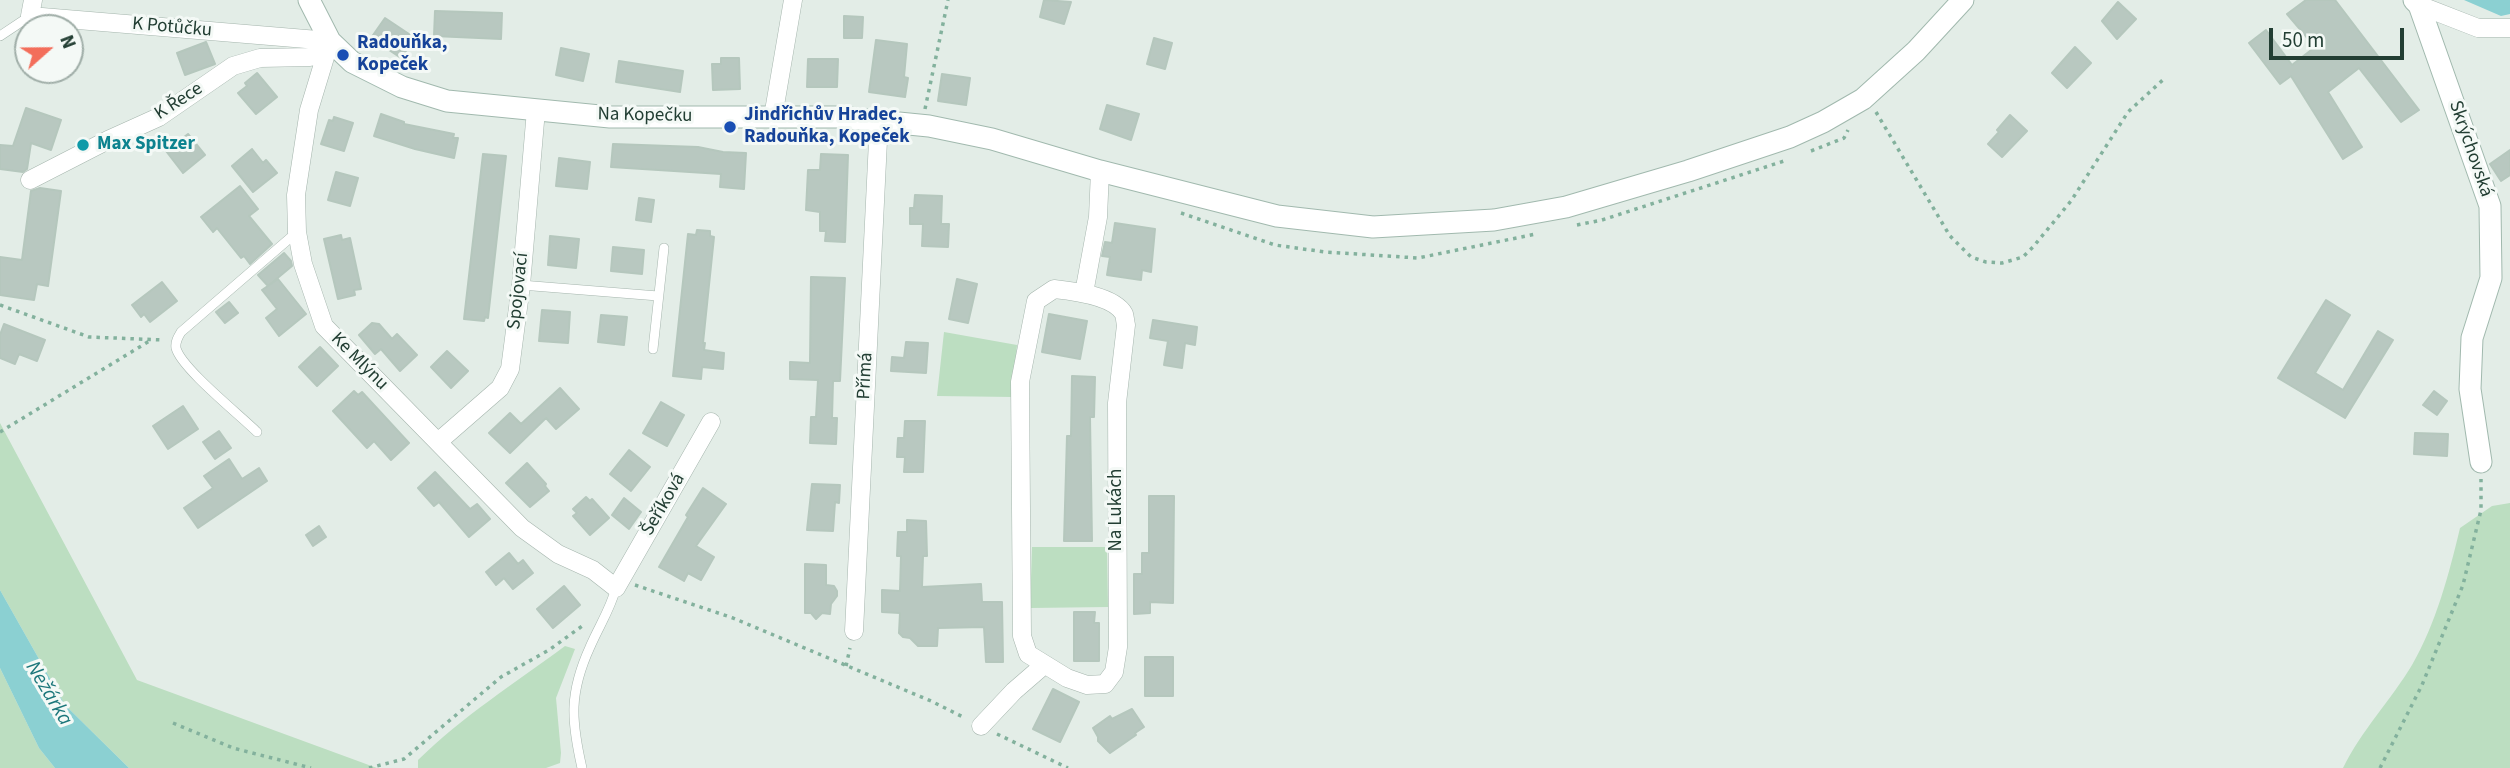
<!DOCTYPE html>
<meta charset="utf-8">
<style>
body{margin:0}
#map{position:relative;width:2510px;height:768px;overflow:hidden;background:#e3ede7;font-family:"Source Sans 3",sans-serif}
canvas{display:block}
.north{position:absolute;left:14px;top:14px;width:70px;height:70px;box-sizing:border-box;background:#f4f9f6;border:2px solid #a0aea8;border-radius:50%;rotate:69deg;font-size:19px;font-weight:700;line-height:28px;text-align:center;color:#223e33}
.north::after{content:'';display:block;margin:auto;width:24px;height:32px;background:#f36e5b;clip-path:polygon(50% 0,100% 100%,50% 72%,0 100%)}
.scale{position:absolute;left:2269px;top:28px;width:135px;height:32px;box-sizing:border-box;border:4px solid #223e33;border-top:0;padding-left:9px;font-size:21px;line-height:24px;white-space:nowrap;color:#223e33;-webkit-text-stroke:5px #f4f9f6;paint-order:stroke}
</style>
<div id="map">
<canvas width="2510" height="768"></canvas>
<div class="north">N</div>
<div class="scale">50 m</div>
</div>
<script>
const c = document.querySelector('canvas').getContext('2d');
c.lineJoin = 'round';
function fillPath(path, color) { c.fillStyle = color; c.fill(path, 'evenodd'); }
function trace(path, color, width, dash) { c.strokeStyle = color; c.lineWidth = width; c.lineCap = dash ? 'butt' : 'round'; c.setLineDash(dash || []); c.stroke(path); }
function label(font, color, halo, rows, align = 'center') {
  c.font = font + ' "Source Sans 3",sans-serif'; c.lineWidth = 6; c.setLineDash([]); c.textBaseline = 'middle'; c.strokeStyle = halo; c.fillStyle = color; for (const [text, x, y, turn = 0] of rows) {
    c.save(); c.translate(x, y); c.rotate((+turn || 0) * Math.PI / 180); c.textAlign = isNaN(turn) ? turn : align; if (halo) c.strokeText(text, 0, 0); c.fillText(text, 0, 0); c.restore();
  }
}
const green = new Path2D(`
 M944,332L1017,345L1013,397L937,396Z
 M0,423L137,680L377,768H129L65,705L0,590Z
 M2510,503V768H2343C2361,731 2391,700 2412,665C2436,624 2449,574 2460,528L2492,506Z
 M1032,547H1107L1108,607L1030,608Z
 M565,646L575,649L556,698L561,753L560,763L546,768H418V760C463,716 515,683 565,646Z
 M0,668L39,748L55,768H0Z`);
const water = new Path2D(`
 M2464,0H2510V14L2501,16Z
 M0,590L65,705L129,768H55L39,748L0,668Z`);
const building = new Path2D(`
 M1044,0L1071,2L1064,24L1040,17Z
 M2306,0H2335L2419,110L2401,122L2359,68L2328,92L2362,147L2343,159L2291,76L2280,84L2249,43L2266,30L2292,65L2315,47L2287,14Z
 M2118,2L2136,19L2117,39L2102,21Z
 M435,11L502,13L501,39L434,36Z
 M844,16L863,17L862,38H844Z
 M385,18L415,38L401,58L371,38Z
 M1154,38L1172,43L1165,69L1147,64Z
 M876,40L907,44L904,77L908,78L905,97L869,92Z
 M206,42L215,64L185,75L177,53Z
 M2075,47L2091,63L2067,88L2052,73Z
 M561,48L589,54L583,81L556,75Z
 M721,58H739L740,89L713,90L712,64H721Z
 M808,59H838L837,87H807Z
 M619,61L683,71L680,92L616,82Z
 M257,73L277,97L256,114L238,93L247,86L245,83Z
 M942,74L970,78L966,105L938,101Z
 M1107,105L1139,114L1131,140L1100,129Z
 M26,108L61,120L51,150L31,143L27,169L23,172L0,169V145L13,146Z
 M381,114L404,122V124L454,134L453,138H458L454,158L415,149L374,136Z
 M2010,115L2027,131L2002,157L1988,144L1999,132L1997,130Z
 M334,117L353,123L344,151L321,144L329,120L333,121Z
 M188,134L205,155L183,173L166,151Z
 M613,144L698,147L723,152L746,153L744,189L720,187L721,174L611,167Z
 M252,149L263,163L266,160L277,173L253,192L232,166Z
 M2510,150V175L2501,181L2490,164Z
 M483,154L506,156L488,318L485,317L484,321L464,319Z
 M821,154L848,155L845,242L825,241L826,231H820V212L806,210L808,170H820Z
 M559,158L590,162L587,189L556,186Z
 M336,172L358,178L350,206L328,200Z
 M240,186L258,209L249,216L272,244L250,264L244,256L241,258L217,228L213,232L201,217Z
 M40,188L61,191L48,286L37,284L34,300L0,295V257L22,260L31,191Z
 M915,195L942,196L941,224H949L948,247L922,246L923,224H910V208H914Z
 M639,198L654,200L651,222L636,220Z
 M1115,223L1155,229L1151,272L1142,270L1141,280L1107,275L1110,257L1102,256L1105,242L1112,243Z
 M697,230L710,231V236L714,237L703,343H705L704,350L724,353L723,369L702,367L701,379L673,376L688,234L696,235Z
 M341,235L342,240L350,238L361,289L354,290L355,295L338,299L324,239Z
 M550,236L579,239L576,268L548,265Z
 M613,247L644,250L642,274L611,271Z
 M284,253L291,261L292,266L268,286L258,275Z
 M811,277L845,278L840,381H833L832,418H837L836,444L810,443L811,417H816L818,380L790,379V362L810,363Z
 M278,279L306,314L279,336L266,318L277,309L262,290Z
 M957,279L977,284L968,323L949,319Z
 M162,282L177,301L150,322L144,314L141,317L132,305Z
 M2326,300L2350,315L2315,373L2343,390L2378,331L2393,340L2345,418L2278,378Z
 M229,302L238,313L225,323L216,312Z
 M542,310L570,312L568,343L539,341Z
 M1049,314L1087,321L1080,359L1042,352Z
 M601,315L627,317L624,345L598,342Z
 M1153,320L1197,327L1195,345L1185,343L1182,368L1164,365L1168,341L1150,338Z
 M372,323L379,324L392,339L397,334L417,355L400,371L381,349L375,354L359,335Z
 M4,324L45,340L37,361L19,354L15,364L0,358V335Z
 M906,342L928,343L926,373L891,371L892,357L904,358Z
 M320,347L338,366L317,386L299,367Z
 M447,351L468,371L451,388L431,367Z
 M1072,376L1095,377L1094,417H1090L1092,541H1064L1067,436H1071Z
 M560,388L579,409L556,429L546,418L510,453L489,433L510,413L521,424Z
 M354,391L358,395L362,392L409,443L391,460L374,441L367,448L333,411Z
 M2434,391L2447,401L2437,415L2423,405Z
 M661,402L684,415L667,446L643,433Z
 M183,406L198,429L168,449L153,426Z
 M905,421H925L923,472H904L905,457H897L898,438H904Z
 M219,431L231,448L215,459L203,442Z
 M2415,433L2448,434L2447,456L2414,454Z
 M629,450L650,467L631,491L610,474Z
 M229,459L242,479L259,468L267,481L198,528L184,508L213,488L204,476Z
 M527,463L546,484L545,486L549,491L530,507L506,483Z
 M435,472L470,509L477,504L490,519L469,537L439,502L434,506L418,488Z
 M812,484L840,485L839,503L835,502L833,531L807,530Z
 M703,488L726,504L696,546L714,557L701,580L688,573L684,581L659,567L688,517L686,515Z
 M1149,496H1174L1173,603L1150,602V613L1134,614V574H1142V553H1149Z
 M586,497L590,501L592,499L609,518L590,535L573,516L577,513L573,509Z
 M624,498L641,512L629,529L612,515Z
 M907,520L926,521L927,556H923L922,587L981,584L982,602H1002L1003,662H986L984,627L938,628L937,646H918L910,638L903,637L899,633L900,613L882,612V590L900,591L901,556H897L898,532H907Z
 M319,526L326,537L313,546L306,535Z
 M509,553L518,564L523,560L533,573L513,589L504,578L496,585L486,572Z
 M805,564L826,565V585L834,586L837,591V596L831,604L830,614L822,613L816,619L811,613H805Z
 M564,586L580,605L553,628L537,609Z
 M1074,612H1095L1094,623H1099V661H1074Z
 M1145,657H1173V696H1145Z
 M1053,689L1079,702L1060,742L1033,729Z
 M1132,709L1144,727L1135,733L1136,735L1110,753L1098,741V737L1093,728L1110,716L1112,719Z`);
const path = new Path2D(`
 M925,109L948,0
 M1876,112L1950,236L1971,257L1986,262L2002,263L2023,257L2033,247L2071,201L2128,112L2166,77
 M1811,151L1844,138L1848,130
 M1181,213L1275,245L1325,252L1418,258L1536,234
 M1577,225L1602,220L1784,161
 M0,305L89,337L164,340
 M0,432L151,340
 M635,585L733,618L931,701L965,718
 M846,666L850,648
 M173,723L233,748L311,768
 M997,734L1068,768
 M369,768L404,759L501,677L549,650L585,624
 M2380,768L2422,685L2463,585L2481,510V479`);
const lane = new Path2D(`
 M0,36L30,16
 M521,285L658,296
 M653,349L664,248
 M257,432C240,415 181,368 176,348C175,342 178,337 181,332L297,232
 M582,768C571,720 569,693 590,647C599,626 610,610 616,588`);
const street = new Path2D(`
 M33,0L30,16L330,41
 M2419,5L2478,28H2510
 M330,41L309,110L296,195L297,232L303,264L324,326L522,528L558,554L593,570L616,588L711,422
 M773,117L793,0
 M30,180L108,140L159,117L233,66L260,58L310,57L330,41
 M1054,289C1073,291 1114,296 1124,314C1125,317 1125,321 1126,325L1117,403L1118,647L1114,672L1105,684L1087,685L1067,678L1028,654L1022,636L1020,382L1036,301Z
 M1084,293L1098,217L1100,171
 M438,442L500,388L510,369L521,285L536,110
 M854,631L879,120
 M981,726L1014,691L1044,665`);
const secondary = new Path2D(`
 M309,0L330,41L352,62L402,87L447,101L610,117H838L929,126L992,139L1100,171L1277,216L1373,227L1494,220L1566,207L1688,171L1790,137L1823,122L1863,99L1916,51L1963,0
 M2414,0L2419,5L2490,206L2491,278L2472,338L2470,389L2481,462`);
const markers = [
 [343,55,7,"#1a4fb4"],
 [730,127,7,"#1a4fb4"],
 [83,145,7,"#0f9aa8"]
];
const streetNames = [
 ["K Potůčku",172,28,5],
 ["K Řece",179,102,-33],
 ["Na Kopečku",645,116,1],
 ["Skrýchovská",2470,149,71],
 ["Spojovací",519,291,-84],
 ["Ke Mlýnu",359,362,45],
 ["Přímá",866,376,-87],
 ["Šeříková",664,505,-60],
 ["Na Lukách",1117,510,-90]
];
const transitNames = [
 ["Radouňka,",357,44],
 ["Kopeček",357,66],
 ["Jindřichův Hradec,",744,116],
 ["Radouňka, Kopeček",744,138]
];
const cultureNames = [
 ["Max Spitzer",97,145]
];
const waterNames = [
 ["Nežárka",48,694,59]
];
fillPath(green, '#bcdec1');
fillPath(water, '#8bd0d2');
fillPath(building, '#b8c8c0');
trace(building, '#b5c7bd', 2);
trace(lane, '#a5b5ad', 10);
trace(street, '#a5b5ad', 19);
trace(secondary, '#a1b9ae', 23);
trace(path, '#83b19d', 3.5, [3.5, 5]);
trace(lane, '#fff', 9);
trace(street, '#fff', 18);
trace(secondary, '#fff', 21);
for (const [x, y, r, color] of markers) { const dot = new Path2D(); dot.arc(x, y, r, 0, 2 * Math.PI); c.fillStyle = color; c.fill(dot); trace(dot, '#f4f9f6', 2.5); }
label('19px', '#223e33', '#f4f9f6', streetNames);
label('bold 19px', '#164399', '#f4f9f6', transitNames, 'left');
label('bold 19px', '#0d838f', '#f4f9f6', cultureNames, 'left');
label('italic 21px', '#1c777b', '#f4f9f6', waterNames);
</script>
